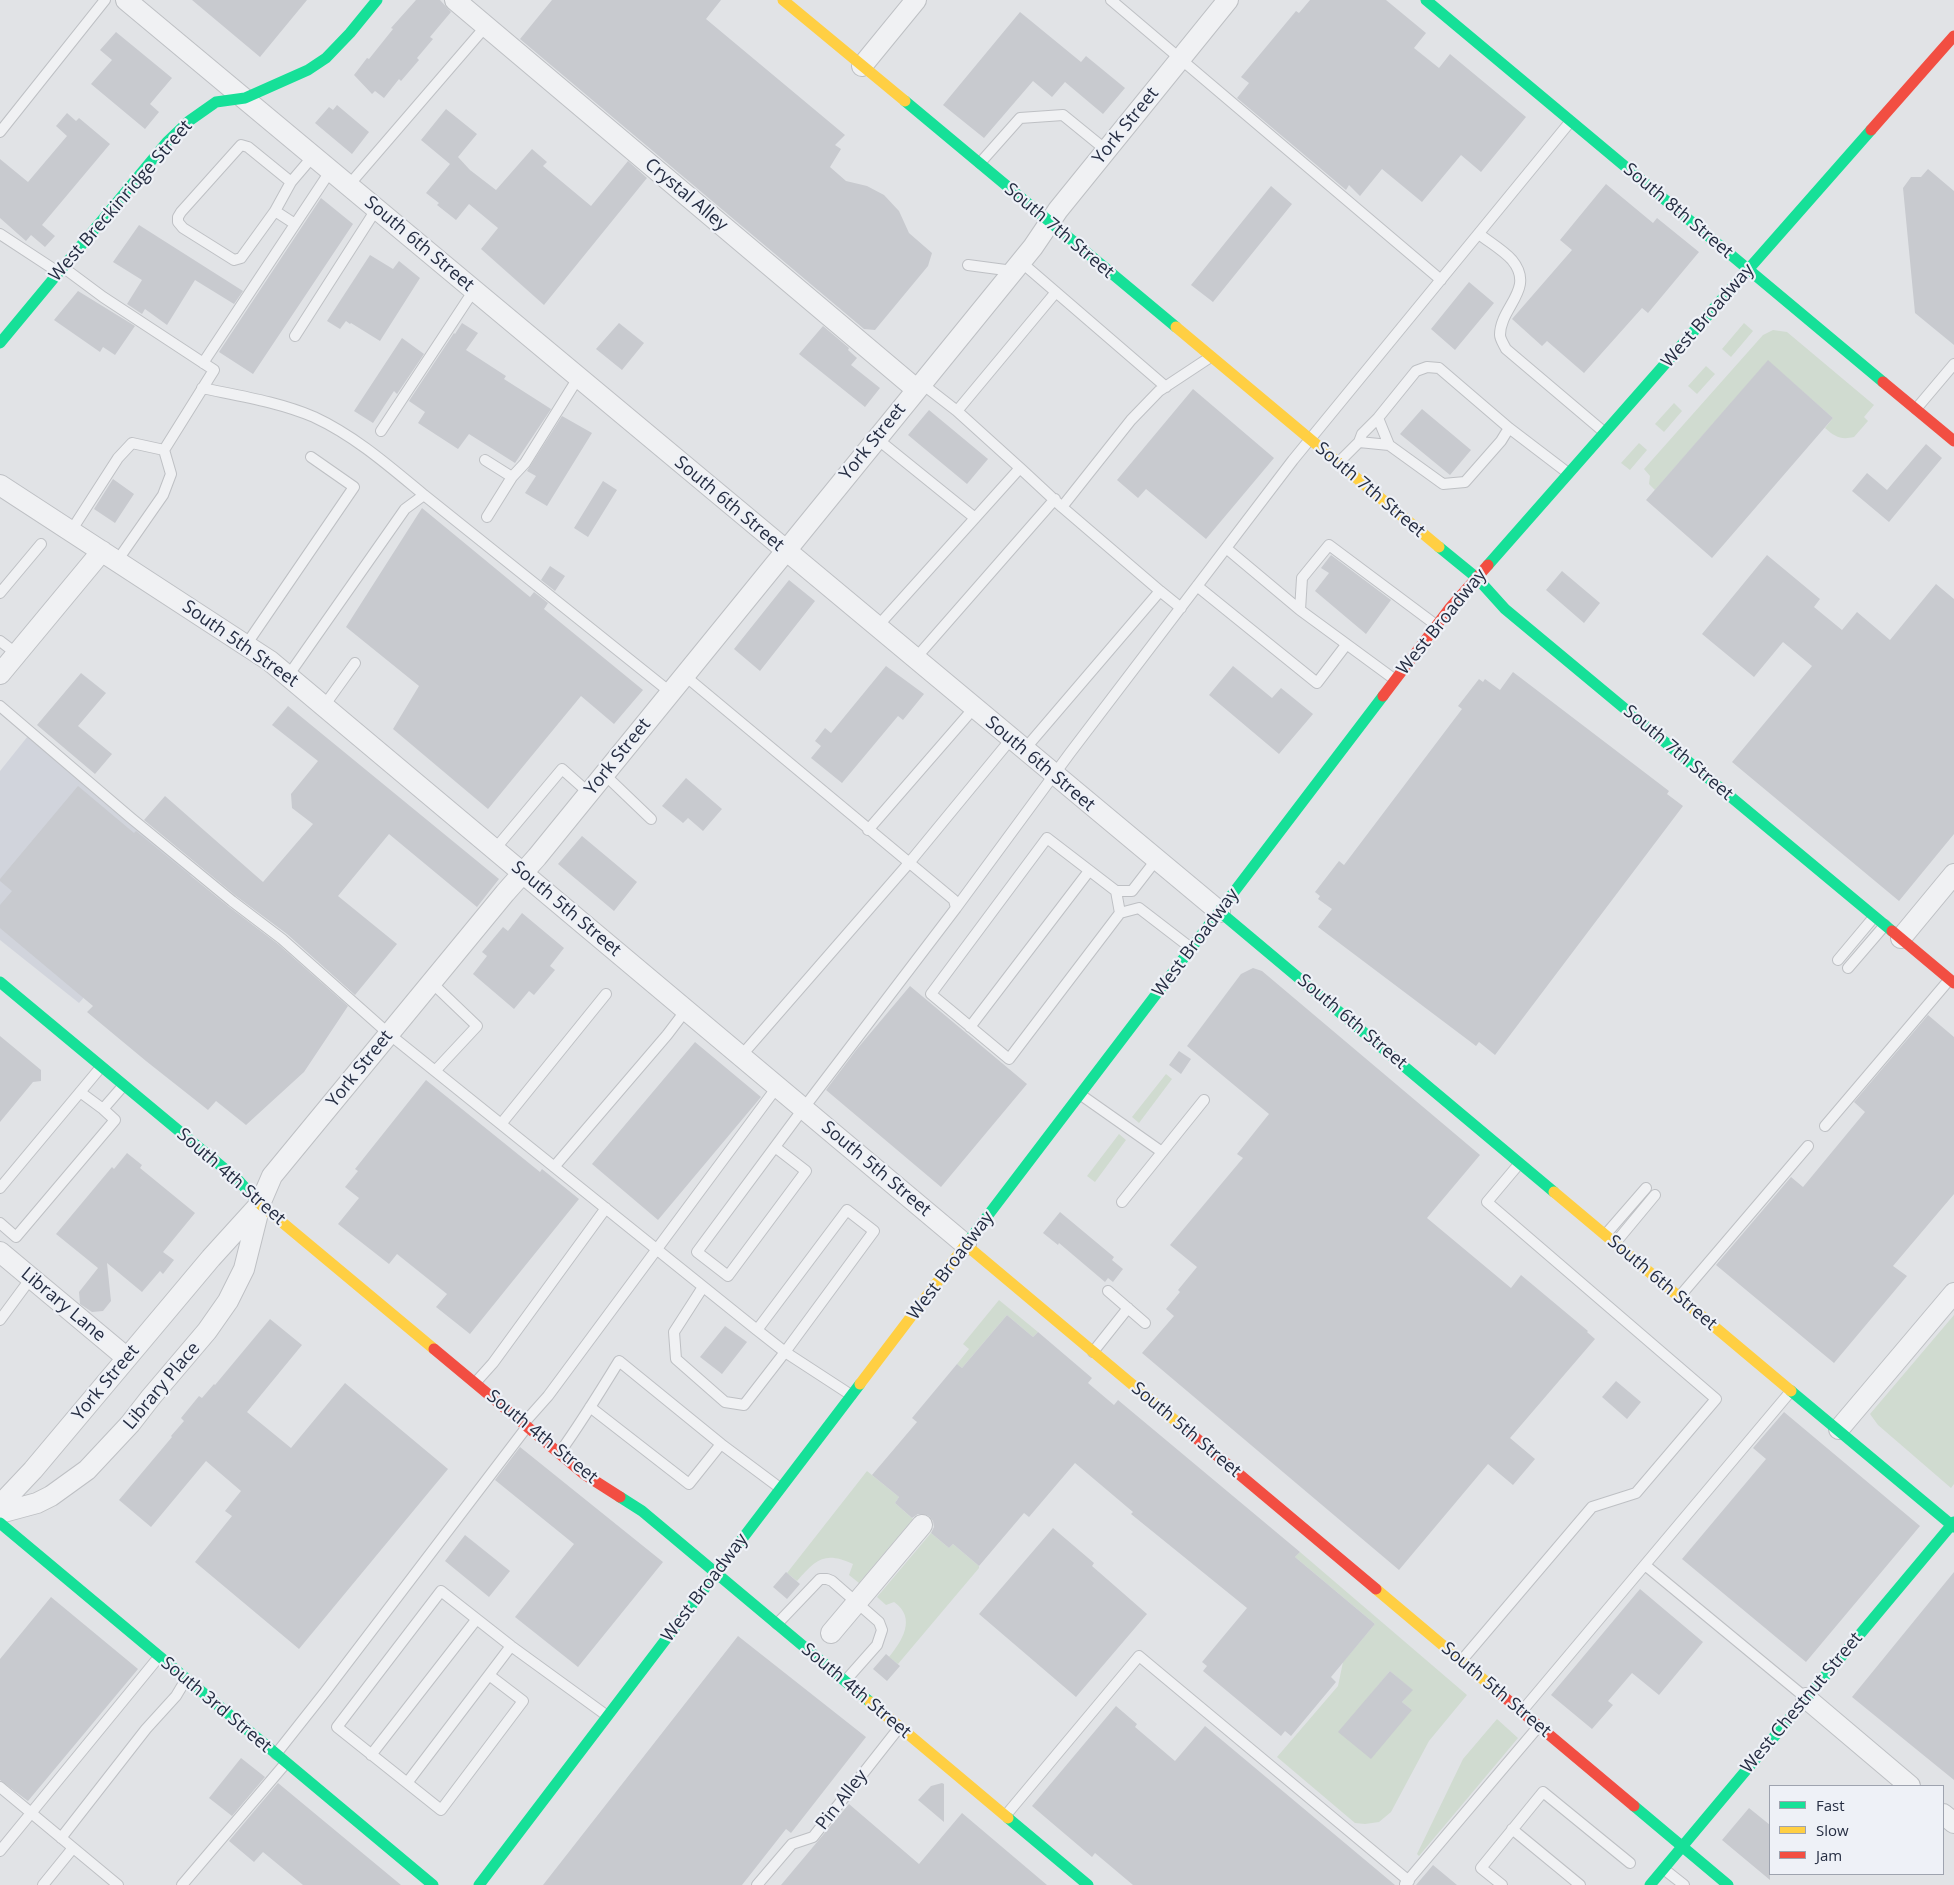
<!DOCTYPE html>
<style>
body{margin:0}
#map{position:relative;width:1954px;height:1885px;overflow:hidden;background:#e1e3e6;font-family:"Open Sans",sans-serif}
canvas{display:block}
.legend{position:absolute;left:1769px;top:1785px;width:175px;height:90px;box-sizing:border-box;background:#eef1f7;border:1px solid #9ea3af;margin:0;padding:6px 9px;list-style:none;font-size:15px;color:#252d42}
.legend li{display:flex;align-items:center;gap:10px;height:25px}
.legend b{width:25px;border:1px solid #9ea3af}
</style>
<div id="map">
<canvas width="1954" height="1885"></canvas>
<ul class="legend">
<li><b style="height:6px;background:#16e098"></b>Fast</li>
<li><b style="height:6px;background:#ffcf43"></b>Slow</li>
<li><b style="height:6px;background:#f24e42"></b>Jam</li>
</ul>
</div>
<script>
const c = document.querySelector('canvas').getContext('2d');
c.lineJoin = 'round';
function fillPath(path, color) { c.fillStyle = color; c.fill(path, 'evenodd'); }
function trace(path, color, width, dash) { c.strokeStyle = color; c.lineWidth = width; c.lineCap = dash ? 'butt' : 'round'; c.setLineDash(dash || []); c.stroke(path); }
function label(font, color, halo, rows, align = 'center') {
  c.font = font + ' "Open Sans",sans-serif'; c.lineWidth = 4.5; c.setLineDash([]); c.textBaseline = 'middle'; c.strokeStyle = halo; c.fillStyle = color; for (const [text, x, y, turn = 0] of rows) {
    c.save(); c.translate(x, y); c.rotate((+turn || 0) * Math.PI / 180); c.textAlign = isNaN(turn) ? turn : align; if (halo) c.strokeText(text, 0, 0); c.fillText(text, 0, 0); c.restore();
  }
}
const built = new Path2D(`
 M28,736L191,875L79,1003L0,940V771Z`);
const green = new Path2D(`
 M1744,323L1753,331L1731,357L1722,349Z
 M1773,330L1787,332L1874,405L1864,417L1868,421L1854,437C1841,440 1835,437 1825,428L1833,418L1768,361L1655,490L1649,484L1650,476L1644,469L1763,335Z
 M1706,366L1715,374L1697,394L1688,386Z
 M1674,403L1682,411L1664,432L1655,424Z
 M1639,443L1647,450L1630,470L1621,463Z
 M1166,1074L1172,1079L1139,1123L1132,1117Z
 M1119,1134L1126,1140L1095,1182L1087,1176Z
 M999,1300L1038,1332L1033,1337L1007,1315L962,1368L957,1364L969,1349L963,1344Z
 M1954,1315V1484L1951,1488L1878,1425L1870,1414Z
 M867,1471L899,1497L895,1503L913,1519L859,1583L849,1575L853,1564C825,1551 816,1559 797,1581L787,1573Z
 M931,1533L949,1548L953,1544L979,1566V1568L898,1664L889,1657C902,1641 917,1618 894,1602L886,1605L877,1597Z
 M1300,1552L1467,1695L1429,1741L1391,1812L1379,1822L1365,1824L1355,1823L1277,1757L1338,1686L1343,1662L1375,1624L1295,1557ZM1390,1671L1412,1690L1402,1702L1412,1710L1366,1700Z
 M1497,1719L1518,1738L1419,1856L1417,1854L1463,1759Z`);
const building = new Path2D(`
 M192,0H307L260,57Z
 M416,0H440L451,12L430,37L433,39L417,58L419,60L401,81L399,79L384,98L375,91L372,94L354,75L367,58L369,59L393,29L391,28Z
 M552,0H721L706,19L845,135L835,145L841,149L830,167L846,181L867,186L884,195L899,211L909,233L932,253L928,266L875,330L864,329L520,39Z
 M1310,0H1386L1426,33L1414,48L1439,68L1450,54L1526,117L1481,172L1461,155L1422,202L1382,169L1360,196L1349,185L1346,190L1237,98L1249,83L1241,77L1296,11L1299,13Z
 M1020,12L1081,62L1086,56L1125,88L1103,114L1065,82L1052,97L1033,81L984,138L943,105Z
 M116,32L172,78L150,104L159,112L145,129L91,84L112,60L100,50Z
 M337,105L369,132L352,154L315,123L329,107L333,110Z
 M446,109L477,134L458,157L470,170L496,190L532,149L547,162L543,166L591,206L628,161L647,178L544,305L481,249L498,228L469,204L456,220L437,205L439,203L426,193L450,164L421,140Z
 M67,113L76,121L79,118L110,144L42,225L55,236L45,247L31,235L26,241L0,218V159L28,182L67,136L56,126Z
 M1928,169L1954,191V345L1915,313L1903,188L1911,177H1921Z
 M1606,184L1653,223L1657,218L1699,252L1648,313L1642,308L1584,373L1547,341L1542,346L1512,319L1572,250L1560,240Z
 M1271,186L1292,204L1213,302L1191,285Z
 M321,198L353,224L253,374L219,352Z
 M139,225L243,291L234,304L195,280L167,325L145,309L142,314L127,304L142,280L113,262Z
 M370,255L393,269L399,261L420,278L380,341L351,323L350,324L346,321L340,329L327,321Z
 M1469,282L1494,303L1455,350L1431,329Z
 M78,291L135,326L115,355L103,347L100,352L54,320Z
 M462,323L478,333L466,350L506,376L504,379L551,409L515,463L469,434L458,449L418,423L425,412L409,401L454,333L455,334Z
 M619,323L644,343L622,370L596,349Z
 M823,326L849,348L848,350L857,358L851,365L880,388L865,407L799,354Z
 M402,338L424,354L397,394L394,391L373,423L354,411Z
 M1768,360L1833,418L1712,558L1646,500Z
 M1193,389L1274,458L1206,539L1146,489L1138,498L1117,480Z
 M1422,409L1471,450L1450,475L1400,434Z
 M929,410L988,459L967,484L908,435Z
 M562,416L592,433L547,506L525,493L536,476L527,471Z
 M1926,444L1942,458L1889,522L1852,491L1867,473L1887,490Z
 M113,479L134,494L115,523L94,509Z
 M603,481L617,490L588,537L574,528Z
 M422,508L530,597L534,592L548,603L544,609L643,690L614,724L581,696L488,809L393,729L419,686L346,627Z
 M1331,555L1391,600L1366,634L1315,591L1329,573L1321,568Z
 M1767,555L1820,599L1814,607L1842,630L1857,612L1890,640L1936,584L1954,599V834L1899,901L1732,762L1812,666L1783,642L1754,677L1702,634Z
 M550,566L565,576L555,591L541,580Z
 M1562,571L1600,603L1584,623L1546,590Z
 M789,580L815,601L760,671L734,649Z
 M886,666L924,694L903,720L898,716L842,783L811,758L821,746L815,741L825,728L831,733Z
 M1233,666L1272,698L1281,688L1313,714L1279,754L1209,695Z
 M1513,672L1669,791L1667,794L1683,806L1495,1055L1479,1042L1476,1046L1318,927L1332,909L1318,899L1320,896L1315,892L1339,861L1344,865L1462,709L1458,706L1479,679L1483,682L1485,679L1500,690Z
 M81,673L106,693L78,726L112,754L95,774L37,725Z
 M288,706L499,879L477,907L389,834L338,896L397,944L355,995L287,934L236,896L144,820L165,796L263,882L313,824L292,808L291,794L318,761L272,725Z
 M686,778L722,809L703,831L688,818L683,823L662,806Z
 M78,786L134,833L136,831L228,906L278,944L348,1006L304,1072L246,1125L216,1101L208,1110L146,1061L87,1012L93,1006L0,928V905L12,891L0,881V879Z
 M582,836L637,882L614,911L558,864Z
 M522,913L564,948L550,966L555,970L534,995L529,991L514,1009L473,974L487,956L482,952L503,927L508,931Z
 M1253,968L1262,971L1480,1155L1427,1218L1511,1288L1521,1275L1588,1331L1587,1332L1595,1339L1510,1438L1535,1459L1513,1485L1488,1464L1399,1570L1142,1353L1174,1316L1166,1309L1180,1292L1178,1290L1197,1267L1170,1245L1243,1158L1237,1154L1269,1114L1187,1046L1241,974Z
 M910,986L1027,1084L941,1187L826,1090L857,1049Z
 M1928,1015L1954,1037V1194L1893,1266L1907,1276L1834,1363L1716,1265L1791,1177L1803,1187L1865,1112L1854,1102Z
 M0,1036L41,1070V1081L33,1082L0,1122Z
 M695,1042L761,1097L658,1220L592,1164Z
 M1179,1051L1191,1059L1181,1074L1169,1065Z
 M426,1080L540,1172L542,1169L579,1199L470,1334L436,1307L447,1294L397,1254L389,1264L338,1224L359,1198L345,1187L358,1171L355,1169Z
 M127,1153L142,1165L140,1168L195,1213L163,1252L174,1260L163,1274L160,1271L142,1292L107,1263L111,1301L103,1311L92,1312L80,1304L79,1292L98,1268L56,1234L112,1167L114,1169Z
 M1060,1212L1114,1257L1112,1260L1123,1269L1113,1282L1108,1278L1105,1282L1059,1243L1058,1245L1043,1233Z
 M1007,1315L1033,1337L1038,1332L1092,1378L1088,1383L1114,1405L1118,1400L1300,1552L1295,1557L1375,1624L1331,1677L1336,1682L1291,1736L1285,1731L1281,1736L1203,1671L1207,1666L1202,1662L1247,1608L1131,1514L1133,1512L1075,1463L1029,1517L1024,1513L979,1566L953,1544L949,1548L931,1533L934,1527L933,1521L929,1516L918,1514L912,1518L895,1503L899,1497L872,1475L917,1422L912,1418L957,1364L962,1368Z
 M270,1319L302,1345L247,1412L291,1448L345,1383L448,1469L299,1649L195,1562L232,1516L225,1511L241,1491L206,1461L151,1527L119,1500L172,1437L171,1436L184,1421L181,1418L199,1396L202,1398L214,1384L215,1385Z
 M725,1326L747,1342L722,1374L700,1357Z
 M1616,1381L1641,1402L1627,1419L1602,1397Z
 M1784,1412L1920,1526L1806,1662L1682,1559L1766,1459L1753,1448Z
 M520,1447L663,1562L578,1667L515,1617L574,1544L495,1480Z
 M1053,1528L1094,1563L1092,1566L1147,1614L1076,1697L979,1614Z
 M465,1535L510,1571L489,1597L445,1561Z
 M786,1572L800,1584L787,1599L773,1587Z
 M1954,1572V1780L1852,1697Z
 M1640,1589L1703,1642L1659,1695L1632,1673L1608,1701L1613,1705L1592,1729L1551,1695Z
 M51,1597L138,1669L28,1801L0,1780V1659Z
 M738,1636L866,1737L791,1833L786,1829L742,1885H543Z
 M886,1654L900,1666L887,1681L873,1669Z
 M1390,1671L1413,1690L1402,1702L1412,1710L1371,1759L1338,1732Z
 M1116,1706L1137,1724L1135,1727L1175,1761L1205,1726L1395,1885H1133L1095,1853L1092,1857L1032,1806Z
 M241,1758L265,1777L232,1816L209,1798Z
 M278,1783L401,1885H303L263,1852L254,1862L229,1841Z
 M942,1783L944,1784V1822L918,1800L931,1786Z
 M849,1804L919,1864L962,1813L1047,1885H781Z
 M1749,1808L1770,1825V1880L1722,1840Z
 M1433,1865L1457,1885H1416Z`);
const lane = new Path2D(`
 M1111,0L1441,280
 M0,132L105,0
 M980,163L1020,118L1063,115L1106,150
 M349,185L486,26
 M275,211L241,258L234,260L183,228L178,222V217L181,212L241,145L248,147L291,182
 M295,224L275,211L291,182L314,155
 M0,234L58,272
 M1479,234C1489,242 1503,250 1512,260C1536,289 1500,307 1500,335C1500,339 1504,345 1506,349L1604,432
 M1021,262L1166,387
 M968,265L1013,271
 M64,268L103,297L214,370L164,450L171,474L163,495L117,561
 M295,336L377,208
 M203,363L331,170
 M921,383L957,411L1056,292
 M202,388C240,396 279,402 314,417C355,436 389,466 424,495
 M1916,409L1954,364
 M957,411L1020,468
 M1378,418L1389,445
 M381,431L474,290
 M876,438L975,518
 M1359,442L1362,434L1378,418L1416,371L1427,367L1439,368L1509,428L1568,473
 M485,460L512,477
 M1340,461L1359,442L1389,445L1443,484L1465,482L1501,441L1509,428
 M1062,507L1131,420L1159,391L1209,358
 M487,517L512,477L525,463L578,378
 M71,531L118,458L132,443L164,450
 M1226,548L1300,610
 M1197,586L1317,683L1346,645
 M0,593L41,544
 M877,627L1020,468L1062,507L1160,591
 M0,641L17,654
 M246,645L354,487L311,457
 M915,659L1055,499
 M684,675L954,900L956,908L803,1109L697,1252L728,1276L806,1171L775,1147
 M288,676L405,509L424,495L670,692
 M1394,679L1300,610L1302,578L1329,545L1436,625
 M0,706L131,818L232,901L282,939L389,1034L757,1330
 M324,706L355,663
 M1024,750L1160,591L1181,608
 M604,774L651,819
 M868,830L974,708
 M495,849L562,769L589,793
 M1156,860L1132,891H1116L1047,838L931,994L1009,1059L1120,913L1139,908L1191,948
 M1116,891L1120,913
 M956,908L1070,753L1293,460L1570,122
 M1838,960L1874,917
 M1848,968L1885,925
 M431,982L477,1026L435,1071
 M970,1027L1089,871
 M741,1056L909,863L1011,739
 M80,1092L103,1109
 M1081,1095L1162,1152
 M501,1124L606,994
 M1825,1126L1949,980
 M554,1167L667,1035L686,1010
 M0,1188L101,1067
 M1122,1202L1204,1100
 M0,1223L16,1237L115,1120L103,1109L123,1086
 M1606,1234L1646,1188
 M1616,1242L1655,1195
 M703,1287L674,1332L676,1359L725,1402L744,1405L785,1352L757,1330L847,1210L874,1231L785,1352L851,1395
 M1108,1291L1145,1323
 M1680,1296L1808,1146
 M0,1320L31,1278
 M1093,1352L1128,1308
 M476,1382L493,1363L606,1208
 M524,1423L548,1396L777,1087
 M721,1444L780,1488
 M560,1452C581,1423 600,1392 619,1361L721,1444L689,1484L590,1407
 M1645,1565L1806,1698
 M777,1624L820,1579H827L832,1581L879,1622L882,1630L877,1645L846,1680
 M511,1646L489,1675L523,1701L441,1810L337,1727L441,1591L511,1646L606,1715
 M1462,1660L1592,1507L1636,1493L1716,1399L1487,1202L1519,1164
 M1522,1711L1791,1391
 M276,1754L325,1692L526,1428
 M371,1755L476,1620
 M407,1783L489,1675
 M0,1787L118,1885
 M1006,1815L1139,1656L1409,1881
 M1512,1829L1580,1885
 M61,1838L146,1729L176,1696L185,1681
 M0,1851L158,1658
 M1665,1870L1684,1885
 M1405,1884L1538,1727
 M43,1885L73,1848
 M182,1885L285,1764
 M757,1885L792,1844L813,1837L898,1729
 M1502,1885L1481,1868L1543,1792L1630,1863`);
const street = new Path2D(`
 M126,0L1220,912
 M455,0L916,389
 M862,66L916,0
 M0,485L270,661L966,1245
 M0,674L102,551
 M1901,938L1954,874
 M0,1252L127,1358
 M1839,1429L1954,1293
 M0,1505L33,1470L211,1258L260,1204L272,1176L505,893L537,857L1033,247L1058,210L1228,0
 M0,1513L37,1503L51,1496L87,1470L130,1424L151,1397L207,1331L228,1301L244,1269L260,1205
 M831,1633L922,1525
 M1806,1698L1910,1786
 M1943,1814L1954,1823`);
const fast = new Path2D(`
 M1426,0L1883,382
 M905,101L1176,327
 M0,343L167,142L189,121L216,102L245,98L308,70L326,58L350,33L377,0
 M1439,547L1477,578L1505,609L1892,931
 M1488,565L1871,130
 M1220,912L1554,1192
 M0,982L238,1180L259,1203
 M970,1239L1383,696
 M1791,1391L1954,1527
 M620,1497L642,1511L870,1702
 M0,1523L433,1885
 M1634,1806L1728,1885
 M1008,1818L1088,1885
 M479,1885L860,1384
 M1650,1885L1954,1522`);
const slow = new Path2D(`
 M783,0L905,101
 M1176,327L1439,547
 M1554,1192L1791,1391
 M259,1203L434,1349
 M966,1245L1190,1433
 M860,1384L970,1239
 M1376,1589L1503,1696
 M870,1702L1008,1818`);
const jam = new Path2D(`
 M1871,130L1954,36
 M1883,382L1954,441
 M1383,696L1449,609L1488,565
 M1892,931L1954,983
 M434,1349L584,1474L620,1497
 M1190,1433L1376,1589
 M1503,1696L1634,1806`);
const streetNames = [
 ["York Street",1126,126,-51],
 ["Crystal Alley",686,195,40],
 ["West Breckinridge Street",121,201,-49],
 ["South 8th Street",1678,211,40],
 ["South 7th Street",1059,231,40],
 ["South 6th Street",419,244,40],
 ["West Broadway",1708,316,-49],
 ["York Street",873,442,-51],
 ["South 7th Street",1370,490,40],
 ["South 6th Street",729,504,40],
 ["West Broadway",1442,622,-51],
 ["South 5th Street",240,644,35],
 ["South 7th Street",1678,753,40],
 ["York Street",618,757,-51],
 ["South 6th Street",1040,764,40],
 ["South 5th Street",566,909,40],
 ["West Broadway",1196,943,-53],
 ["South 6th Street",1352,1022,40],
 ["York Street",360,1069,-51],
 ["South 5th Street",876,1169,40],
 ["South 4th Street",231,1177,41],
 ["West Broadway",951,1266,-53],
 ["South 6th Street",1662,1283,40],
 ["Library Lane",63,1305,40],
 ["York Street",106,1383,-50],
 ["Library Place",162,1386,-50],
 ["South 5th Street",1186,1430,40],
 ["South 4th Street",542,1437,39],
 ["West Broadway",705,1588,-53],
 ["South 5th Street",1496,1690,40],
 ["South 4th Street",856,1691,40],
 ["West Chestnut Street",1802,1703,-50],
 ["South 3rd Street",216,1705,40],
 ["Pin Alley",842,1800,-52]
];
fillPath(built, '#d1d4dc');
fillPath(green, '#d0dbd0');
fillPath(building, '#c8cacf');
trace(lane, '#bec0c4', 12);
trace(street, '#bec0c4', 22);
trace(lane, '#f0f1f3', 10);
trace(street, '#f0f1f3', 20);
trace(fast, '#16e098', 11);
trace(slow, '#ffcf43', 11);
trace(jam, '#f24e42', 11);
label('18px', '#252d42', '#eef1f7', streetNames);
</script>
